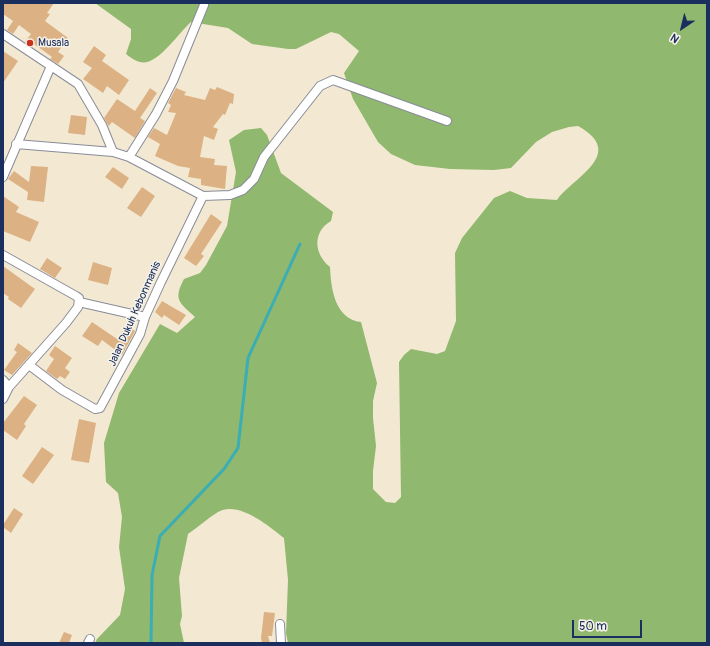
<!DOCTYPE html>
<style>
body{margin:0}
#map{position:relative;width:710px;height:646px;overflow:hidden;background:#f3e9d3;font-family:Pangolin,sans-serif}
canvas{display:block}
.frame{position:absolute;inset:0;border:4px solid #1b2f5e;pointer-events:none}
.north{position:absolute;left:662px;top:8px;width:40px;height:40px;-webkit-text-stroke:3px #f7f3e8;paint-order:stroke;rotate:215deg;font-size:11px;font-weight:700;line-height:16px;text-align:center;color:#1b2f5e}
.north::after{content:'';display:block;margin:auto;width:14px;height:18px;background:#1b2f5e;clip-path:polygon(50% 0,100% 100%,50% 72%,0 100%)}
.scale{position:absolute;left:572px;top:620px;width:70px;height:18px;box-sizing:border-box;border:2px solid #1b2f5e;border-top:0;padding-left:5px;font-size:12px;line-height:14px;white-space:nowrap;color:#1b2f5e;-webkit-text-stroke:3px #f7f3e8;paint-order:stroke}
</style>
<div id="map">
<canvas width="710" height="646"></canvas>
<div class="frame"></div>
<div class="north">N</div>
<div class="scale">50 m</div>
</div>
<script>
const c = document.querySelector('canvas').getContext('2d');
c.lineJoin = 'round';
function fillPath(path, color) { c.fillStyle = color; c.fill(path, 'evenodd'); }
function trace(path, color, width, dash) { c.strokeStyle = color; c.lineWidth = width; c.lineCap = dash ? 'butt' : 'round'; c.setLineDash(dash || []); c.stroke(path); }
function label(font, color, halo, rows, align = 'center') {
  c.font = font + ' Pangolin,sans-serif'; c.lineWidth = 3; c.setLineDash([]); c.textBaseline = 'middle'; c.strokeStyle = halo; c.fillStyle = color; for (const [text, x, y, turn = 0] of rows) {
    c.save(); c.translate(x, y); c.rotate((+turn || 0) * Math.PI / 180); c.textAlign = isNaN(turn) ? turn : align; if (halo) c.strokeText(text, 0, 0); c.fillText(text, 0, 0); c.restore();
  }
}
const forest = new Path2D(`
 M95,3H707V643H288L286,633L288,580L284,538C269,526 238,500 218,512C208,518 198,527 188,534L179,578L182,616L180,624L184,643H95L97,639L120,615L125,589L119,547L122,517L118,493L106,482L104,443L119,393L160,324L177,333L195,317C179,302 173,300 184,279L200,273L206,265L227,226L236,172L229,140L244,130L261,128L267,135L281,173L333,212L331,221C312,232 314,254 330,267C331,289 335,319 361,322L377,383L373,401V418L376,446L373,471V489L386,502L395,503L401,497L399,362L404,355L411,349L437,354L445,351L456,321L455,253L462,238L494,198L510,191L527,198L557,200C572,178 628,154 578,126L569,127L552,132L536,142L511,168L494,170L450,169L415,165L391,154L378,142L353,99L344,73L359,51L339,34L331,32L296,49H288L252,44L228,28L191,22C179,32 157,67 140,62C135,61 130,57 126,54L131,39V29Z`);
const stream = new Path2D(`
 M151,643L152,575L160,536L224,469L238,448L248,358L300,244`);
const building = new Path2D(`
 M3,3H54L47,13L50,14L45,21L68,38L58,52L64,56L58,64L50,59L52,57L34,44L32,47L25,42L31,34L19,25L13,34L7,30L13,21L3,14Z
 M94,46L106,55L102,61L129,80L119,95L107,86L103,93L83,79L92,68L83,62Z
 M3,51L18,61L3,83Z
 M217,87L234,94L233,104L230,103L225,115L223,114L213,127L218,129L214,140L204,136L200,157L215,159L214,165L227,166L225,189L201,185V179L188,177L190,168L178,166L155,156L160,144L148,137L154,128L167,135L176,113L168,112L171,105L168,103L176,88L186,92L184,95L205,100L210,88L215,90Z
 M150,88L157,93L140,118L145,121L135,138L112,122L109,126L108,125L104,118L117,99L135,111Z
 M71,115L87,117L85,135L68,133Z
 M31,166L48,167L44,202L27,200L28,192L8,179L14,171L29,182Z
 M113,167L129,178L122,189L105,177Z
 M142,187L155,196L141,217L127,208Z
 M3,196L19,207L16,212L39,222L30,242L3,231Z
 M211,214L222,222L201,254L204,256L196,266L184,258Z
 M47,258L62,268L55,278L40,269Z
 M93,262L112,268L108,285L88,280Z
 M3,266L35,289L21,308L8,299L9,297L3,293Z
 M162,301L186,315L179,325L164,315L162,318L155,312Z
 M92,322L117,339L127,325L135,331L122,355L102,340L98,346L82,336Z
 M18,343L32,353L12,375L4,370L17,352L14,350Z
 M55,346L72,358L65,368L70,372L65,379L60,376L57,379L46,371L54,359L49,355Z
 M24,396L37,405L24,424L26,426L17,440L3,430V423Z
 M79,419L96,423L89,463L71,460Z
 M42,447L54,455L33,484L22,476Z
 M14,508L23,514L11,533L3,527V525Z
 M264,612L275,613L272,636H268L270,643H262L261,638Z
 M64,632L72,635L69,643H59Z`);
const minor = new Path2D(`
 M3,34L78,84L102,125L113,152L129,157L203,196L230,195L243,190L254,179L264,157L320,86L333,80L447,121
 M16,144L113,152
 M129,157L156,114L173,81L204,5
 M3,177L51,66
 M3,255L76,296L79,298L78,307L66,323L9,387L3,399
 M79,302L145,317
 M29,365L62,390L95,409L100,408L140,334L145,317L161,282L203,196
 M3,380L9,387
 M280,624L281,643
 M88,643L90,639`);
const markers = [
 [30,43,4,"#c8321e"]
];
const poiNames = [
 ["Musala",38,43]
];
const streetNames = [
 ["Jalan Dukuh Kebonmanis",135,314,-66]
];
fillPath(forest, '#90b86e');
trace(stream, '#3badb5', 3);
fillPath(building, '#dcb183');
trace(minor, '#878c98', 10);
trace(minor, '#fff', 8);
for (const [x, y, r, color] of markers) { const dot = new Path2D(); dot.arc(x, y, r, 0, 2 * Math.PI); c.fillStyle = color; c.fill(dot); trace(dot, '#f7f3e8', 1.5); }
label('11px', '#1b2f5e', '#f7f3e8', poiNames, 'left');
label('11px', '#1b2f5e', '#f7f3e8', streetNames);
</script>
